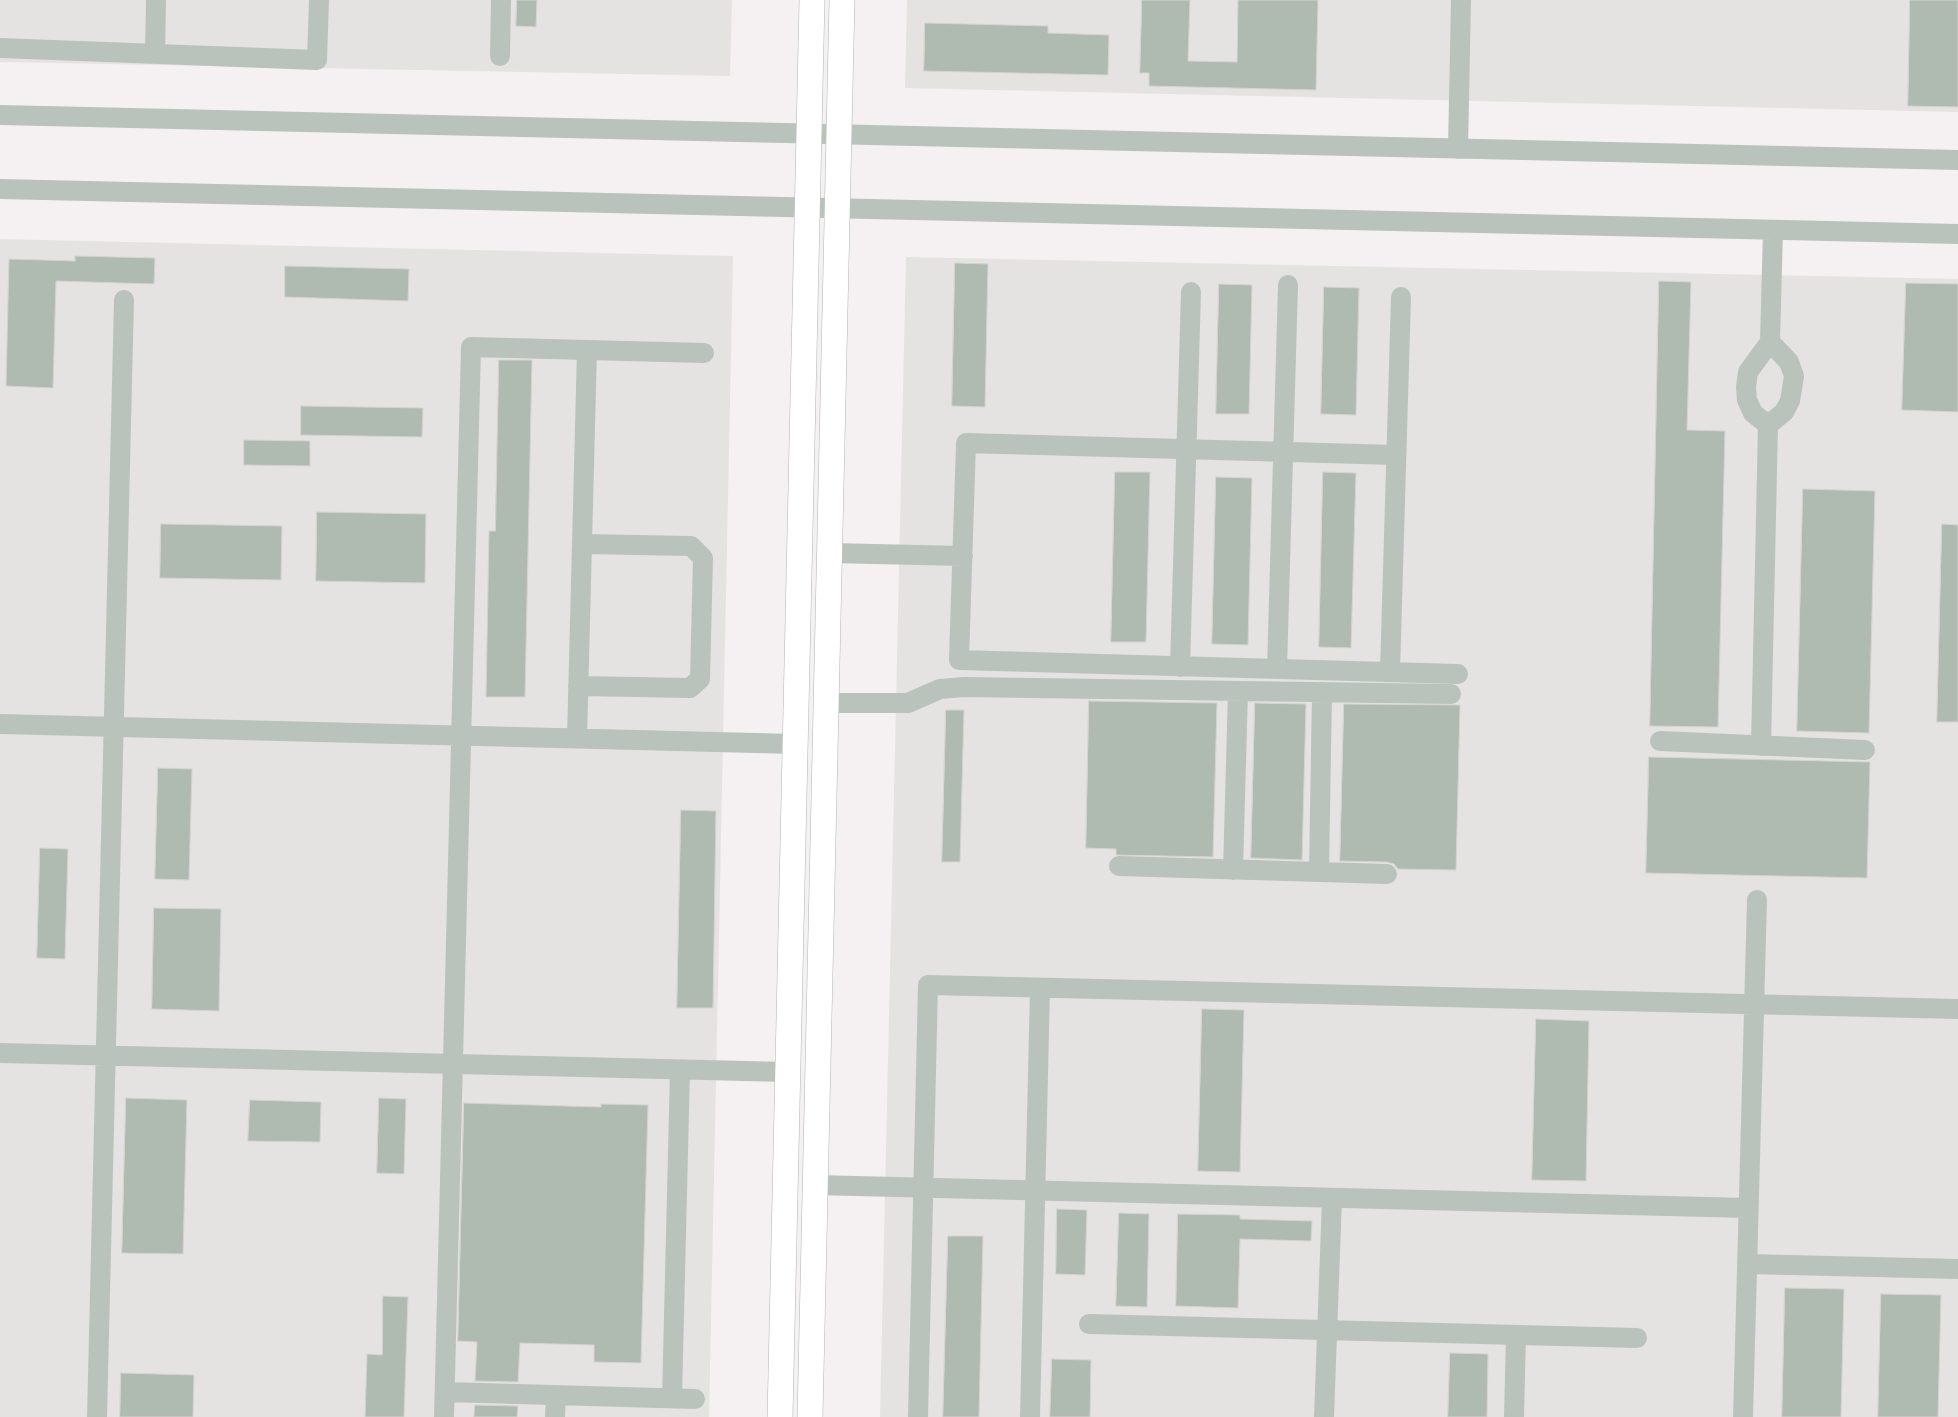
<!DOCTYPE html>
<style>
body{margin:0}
canvas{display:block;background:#f5f0f1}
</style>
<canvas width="1958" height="1417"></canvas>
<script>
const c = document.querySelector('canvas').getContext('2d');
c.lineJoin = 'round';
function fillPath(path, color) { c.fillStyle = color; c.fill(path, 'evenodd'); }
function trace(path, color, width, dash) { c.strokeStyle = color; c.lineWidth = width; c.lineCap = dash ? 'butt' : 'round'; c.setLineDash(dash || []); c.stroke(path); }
const built = new Path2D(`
 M0,0H732L730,76L0,62Z
 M907,0H1958V112L905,88Z
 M0,239L733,256L709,1417H0Z
 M906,257L1958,279V1417H880Z`);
const building = new Path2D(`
 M517,0H537L536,27L516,26Z
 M1142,0H1190L1188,61L1237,62L1238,0H1318L1316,90L1149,86V73H1140Z
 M1910,0H1958V107L1908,106Z
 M925,23L1048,26V33L1109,35L1108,75L924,71Z
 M75,256L155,258L154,284L56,281L53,388L6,386L9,259L75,261Z
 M955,263L988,264L985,407L952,406Z
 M285,266L409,269L408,301L285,297Z
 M1659,281L1691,282L1687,430L1725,431L1718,727L1650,726Z
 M1906,283L1958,284V412L1902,410Z
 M1219,284L1252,285L1249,414H1216Z
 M1324,287L1359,288L1356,415L1321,414Z
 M499,360H532L525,697H486L489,531H495Z
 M301,406L423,408L422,437L301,435Z
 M244,440L310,441V466L244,465Z
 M1115,472H1150L1146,642H1111Z
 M1323,472L1356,473L1351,648L1319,647Z
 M1216,477L1252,478L1248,645L1212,644Z
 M1803,489L1875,491L1869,733L1797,731Z
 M317,512L426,514L425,583L316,581Z
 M161,524L282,526L281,580L160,578Z
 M1942,524L1958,525V722H1937Z
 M1089,701L1217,703L1213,857L1116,855V849L1086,848Z
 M1255,703L1306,704L1302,860L1251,858Z
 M1344,704L1460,705L1456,870L1398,869L1394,864L1387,862L1340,861Z
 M946,710H964L960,862H942Z
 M1649,757L1870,762L1867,878L1646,873Z
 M158,768L192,769L189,880L155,879Z
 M681,810L716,811L713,1008H677Z
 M40,848L68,849L65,959L37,958Z
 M154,908L221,909L219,1011L152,1009Z
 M1202,1009L1244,1010L1240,1172L1198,1171Z
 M1536,1019L1589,1021L1586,1181L1532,1180Z
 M126,1098L187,1100L183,1254L122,1253Z
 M379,1098L406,1099L404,1174L377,1173Z
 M250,1100L321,1102L320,1142L248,1141Z
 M464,1103L601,1107V1104L648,1105L641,1363L594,1362V1345L520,1343L518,1382L475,1381L477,1342L458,1341Z
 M1057,1209L1087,1210L1085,1275L1056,1274Z
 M1119,1213L1149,1214L1147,1307L1116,1306Z
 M1178,1214L1240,1215V1219L1312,1221L1311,1241L1240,1239L1238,1308L1176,1306Z
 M948,1236H983L979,1417H943Z
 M1785,1288L1844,1289L1841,1417H1782Z
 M1881,1294L1941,1295L1938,1417H1878Z
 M383,1296L408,1297L404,1417H365L367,1354L382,1355Z
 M1450,1353L1488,1354L1487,1417H1448Z
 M1052,1359L1091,1360L1090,1417H1050Z
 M121,1373L194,1375L193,1417H120Z
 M475,1405L518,1406L517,1417H474Z`);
const minor = new Path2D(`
 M0,48L317,60L319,0
 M155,54L156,0
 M500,56L501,0
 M0,115L1958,160
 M1458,149L1461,0
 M0,189L1958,234
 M1768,425L1753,413L1747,400L1746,387L1748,372L1770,342L1773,230
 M1396,455L966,443L959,660L1458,674
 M830,553L963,556
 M1180,667L1191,292
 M1277,669L1288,285
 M1390,672L1401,297
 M578,686L690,688L700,679L703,558L691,546L582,544
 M826,703H908L940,689L964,687L1451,694
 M0,724L795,744
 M577,738L587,350
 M1660,741L1865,750
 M1761,746L1768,425L1784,412L1790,401L1794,376L1789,362L1770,342
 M1119,866L1387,874
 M1233,870L1238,691
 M1319,872L1322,692
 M0,1053L787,1072
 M815,1185L1748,1208
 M1747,1264L1958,1269
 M1089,1324L1637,1338
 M445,1392L695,1399
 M672,1398L680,1070
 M97,1417L124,300
 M444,1417L471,347L704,353
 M555,1417L556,1395
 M918,1417L928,985L1958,1009
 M1030,1417L1040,988
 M1324,1417L1332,1198
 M1514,1417L1516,1335
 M1743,1417L1757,900`);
const major = new Path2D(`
 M780,1417L812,0
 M810,1417L842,0`);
fillPath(built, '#e5e3e2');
fillPath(building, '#afbbb0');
trace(building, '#d6d3d3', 1);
trace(major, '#adb8b0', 26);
trace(minor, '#b9c3bc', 20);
trace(major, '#fff', 25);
</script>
